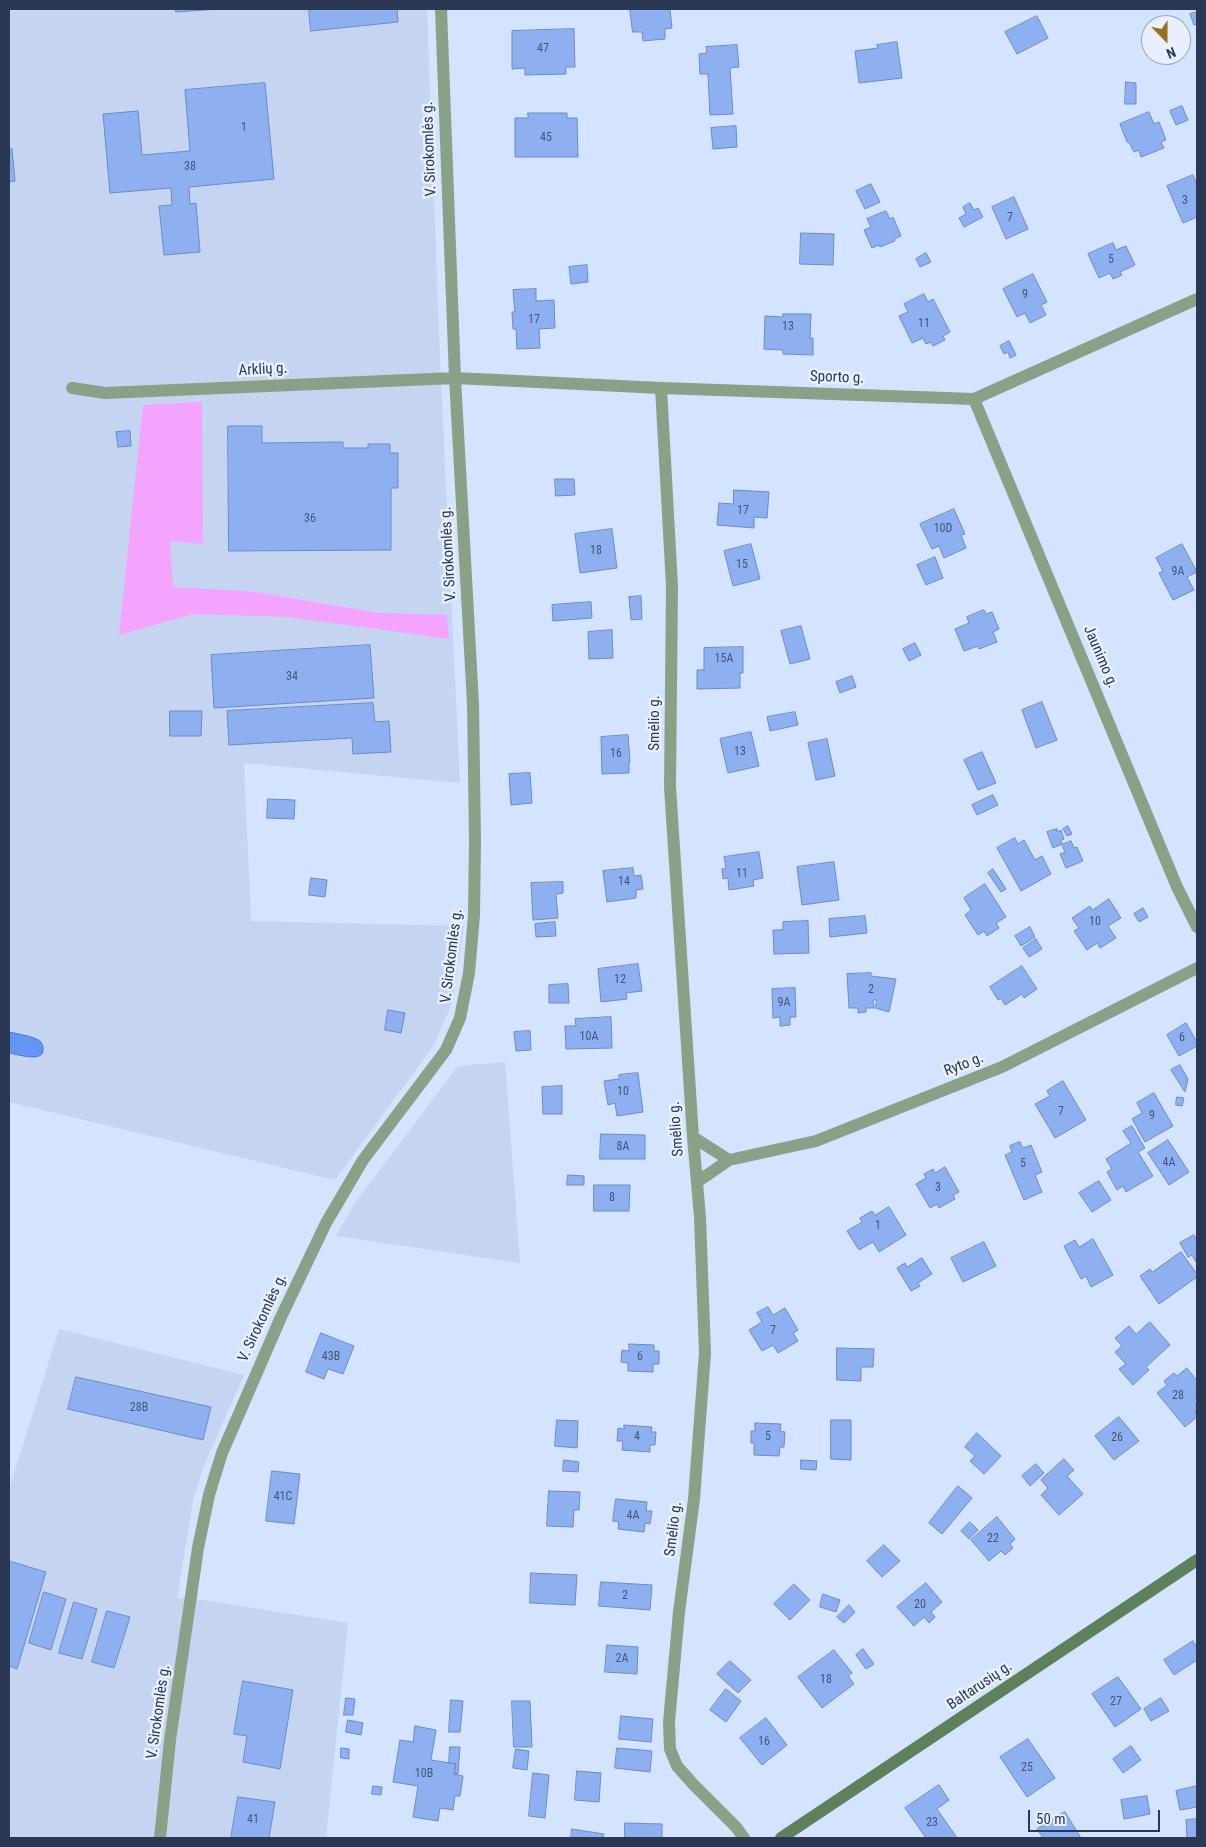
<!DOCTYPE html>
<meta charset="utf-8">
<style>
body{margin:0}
#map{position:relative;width:1206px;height:1847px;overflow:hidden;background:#d4e3fe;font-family:"Roboto Condensed",sans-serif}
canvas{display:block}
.frame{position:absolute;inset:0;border:10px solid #2a3853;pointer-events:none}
.north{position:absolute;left:1141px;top:15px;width:50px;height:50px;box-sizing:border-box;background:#e8f0fe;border:1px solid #9ca6ba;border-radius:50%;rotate:158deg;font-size:14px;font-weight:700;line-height:20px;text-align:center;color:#2a3853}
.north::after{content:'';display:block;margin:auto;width:18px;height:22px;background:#96701a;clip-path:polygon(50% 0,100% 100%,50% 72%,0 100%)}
.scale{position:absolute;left:1028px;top:1810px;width:132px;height:22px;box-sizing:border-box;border:2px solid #2a3853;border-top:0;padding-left:6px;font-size:15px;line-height:18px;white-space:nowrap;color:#2a3853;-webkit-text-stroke:4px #e8f0fe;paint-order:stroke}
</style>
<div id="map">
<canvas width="1206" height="1847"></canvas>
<div class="frame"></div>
<div class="north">N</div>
<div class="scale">50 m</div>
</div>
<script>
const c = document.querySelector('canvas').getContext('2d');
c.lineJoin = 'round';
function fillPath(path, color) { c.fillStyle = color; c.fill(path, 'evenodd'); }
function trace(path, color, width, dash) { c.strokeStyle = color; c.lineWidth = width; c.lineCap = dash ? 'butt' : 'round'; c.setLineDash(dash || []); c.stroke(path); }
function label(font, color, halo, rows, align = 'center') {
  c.font = font + ' "Roboto Condensed",sans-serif'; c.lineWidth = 5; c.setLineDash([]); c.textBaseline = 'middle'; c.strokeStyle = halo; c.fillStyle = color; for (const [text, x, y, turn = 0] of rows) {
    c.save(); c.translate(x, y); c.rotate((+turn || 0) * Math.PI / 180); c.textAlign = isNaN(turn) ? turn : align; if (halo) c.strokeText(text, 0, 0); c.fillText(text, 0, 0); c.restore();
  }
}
const built = new Path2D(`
 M9,9H427L440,360L460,783L244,763L251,921L464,926L452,1003L434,1045L335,1180L9,1102Z
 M505,1062L520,1263L336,1236L355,1203L458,1066Z
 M59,1329L244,1375L205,1463L193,1500L177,1598L203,1600L348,1623L326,1838H9V1490Z`);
const green = new Path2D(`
 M202,402L203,544L170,541L173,587L256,592L379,613L447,615L449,639L289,617L193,614L119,635L143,405Z`);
const water = new Path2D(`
 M9,1032C17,1034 33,1036 40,1041C42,1043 43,1046 43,1048C45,1064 17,1054 9,1053Z`);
const building = new Path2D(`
 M176,9H220L176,12Z
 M309,9H397L398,22L311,31Z
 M630,9H670L672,28L665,29V39L643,41L642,32H633Z
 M1197,12V24L1194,25L1190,14Z
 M1037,16L1048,38L1017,54L1005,32Z
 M574,29L575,67H566V74L525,75V68L512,69V31Z
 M897,42L902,78L859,83L855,51L878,48L877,45Z
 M737,45L739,67L730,68L733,114L710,115L708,74H700L699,54L707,53L706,47Z
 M1126,82L1136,83V104H1125Z
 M265,83L274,179L189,187L190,204L196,203L200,252L164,255L159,206L172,205L171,188L110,193L103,114L138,111L142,155L190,151L185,90Z
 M1182,106L1188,120L1176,125L1170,111Z
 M1149,112L1154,124L1159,122L1166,140L1161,142L1164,148L1141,157L1139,150L1134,152L1129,142H1127L1120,124Z
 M528,113H567V118H577L578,157H515V118H528Z
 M736,126L737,147L713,149L711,128Z
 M12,149L15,181L9,182V150Z
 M1193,175L1197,184V217L1183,223L1167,186Z
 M871,184L880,202L865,209L856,191Z
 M1014,197L1028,229L1006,239L992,207Z
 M970,203L974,210L978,208L983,217L964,227L959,218L966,214L963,207Z
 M886,211L890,219L893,217L901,236L894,239L895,241L880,247L879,245L872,248L864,230L871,227L867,219Z
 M801,233L834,234L833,265L800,264Z
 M1113,243L1116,250L1126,246L1135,265L1120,272L1122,275L1113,279L1110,273L1099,278L1088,254Z
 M926,253L931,262L920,267L916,259Z
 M587,265L588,282L571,284L569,267Z
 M1033,274L1047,302L1041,305L1046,315L1030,323L1025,313L1017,317L1003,289Z
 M536,289V301L554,300L555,328L539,329L540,348L517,349L516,329H513L512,312H515L513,290Z
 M924,294L928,302L933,299L950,332L943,336L945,340L933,346L931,342L926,344L923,338L912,343L899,316L908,312L904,304Z
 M783,314H811L810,338H813V355L783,354V350L764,349L765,316L783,317Z
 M1009,341L1016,355L1010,358L1008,352L1004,354L1000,346Z
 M228,426H262V443L343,442V448H368V444H390V453H398V488H391V550L229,551Z
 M130,431L131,446L118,447L116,432Z
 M555,479H574L575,495L556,496Z
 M734,490L769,492L767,518L754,517V528L717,525L719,503L733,504Z
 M954,509L965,534L961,535L966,548L944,558L939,546L932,549L920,524Z
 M612,529L617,568L580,573L575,534Z
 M751,544L760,579L733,586L724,551Z
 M1182,544L1197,572L1187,577L1194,590L1173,600L1159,573L1163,571L1156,558Z
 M935,557L943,578L926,585L917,565Z
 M641,596L642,619L631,620L629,597Z
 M591,602L592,618L553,621L552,605Z
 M984,610L986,614L992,612L999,629L993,632L997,642L979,649L978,646L964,651L955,629L969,623L967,617Z
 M801,626L810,659L790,664L781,631Z
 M612,630L613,658L589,659L588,632Z
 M915,643L921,655L909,661L903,649Z
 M370,645L374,698L214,708L211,655Z
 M743,647V673H740V688L697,689V670H704V648Z
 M852,676L856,687L840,693L836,682Z
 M1042,702L1057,740L1036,748L1022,710Z
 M373,703L375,722L389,721L391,752L353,754L352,738L229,745L227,711Z
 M170,711H202L201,736H170Z
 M795,712L798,725L770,731L767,717Z
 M751,732L759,766L728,773L720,739Z
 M628,735L630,762H629V773L602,774L601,737Z
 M827,739L835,776L816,780L808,743Z
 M982,752L996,783L978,790L964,760Z
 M530,773L532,803L511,805L509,774Z
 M993,795L998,805L977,815L972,805Z
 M268,799L295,800L294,819L267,818Z
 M1068,826L1072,834L1067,836L1063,829Z
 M1057,829V832L1061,830L1064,839L1061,840L1062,844L1053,848L1047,832Z
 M1015,838L1018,844L1024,840L1035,860L1042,856L1051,874L1021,891L997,848Z
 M1071,841L1074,848L1077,847L1083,861L1066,868L1060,854L1065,852L1062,845Z
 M759,852L763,878L753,880L754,886L729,890L728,878L723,879L722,869L726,868L724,857Z
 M834,862L839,900L802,905L797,867Z
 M633,868L634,876L641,875L643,889L636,890V898L607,902L603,871Z
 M993,869L1006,889L1001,892L988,873Z
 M311,878L327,880L325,897L309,895Z
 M563,882V893L556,894L558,918L533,920L531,883Z
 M985,884L1006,917L996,923L999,928L987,936L984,931L978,935L965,915L971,910L964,898Z
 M1109,899L1121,918L1108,926L1116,938L1100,948L1097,943L1087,950L1074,931L1079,928L1072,918L1090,906L1092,910Z
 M1143,908L1148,917L1139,922L1134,914Z
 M865,916L867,933L830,937L829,919Z
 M808,921L809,953L774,954L773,930H783V922Z
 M555,922L556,936L536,937L535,924Z
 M1030,927L1035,937L1021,946L1015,936Z
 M1036,939L1042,949L1029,957L1023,948Z
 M638,964L642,991L626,993L627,999L601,1002L598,969Z
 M1022,966L1037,989L1024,998L1022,994L1005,1005L1001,998L998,1000L990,987Z
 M871,973V976L896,979L889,1012L875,1008L877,1000H873L874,1008H866V1012L858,1013V1008H849L847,974Z
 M568,984L569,1003H549V985Z
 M795,988L796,1017H790V1025L780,1026V1017L773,1018L772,989Z
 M388,1010L405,1013L401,1033L385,1030Z
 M611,1017L612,1048L566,1049L565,1026H576L575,1019Z
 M1186,1023L1197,1042V1046L1179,1056L1167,1035Z
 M530,1031L531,1050L516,1051L514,1032Z
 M1180,1065L1188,1079L1185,1092L1171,1070Z
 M638,1073L643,1112L617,1116L615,1103L608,1105L604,1081L619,1079V1075Z
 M1063,1081L1086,1120L1055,1138L1035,1104L1050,1096L1047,1091Z
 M562,1086V1114H543L542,1087Z
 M1154,1093L1173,1126L1145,1142L1132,1119L1142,1113L1137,1103Z
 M1177,1097L1184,1098L1182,1106L1176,1105Z
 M1132,1126L1145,1148L1138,1152L1153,1176L1126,1192L1123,1186L1117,1190L1107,1172L1112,1169L1106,1159L1131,1143L1123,1131Z
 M601,1134L645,1135V1159H600Z
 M1168,1140L1189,1172L1169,1185L1148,1153Z
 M1020,1142L1023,1148L1031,1145L1042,1172L1035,1175L1042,1192L1024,1200L1005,1155L1012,1152L1010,1146Z
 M945,1167L959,1192L953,1195L955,1199L939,1208L937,1204L930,1208L916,1184L926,1178L924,1174L933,1169L935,1173Z
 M568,1175L584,1176V1185H567Z
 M1099,1181L1111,1200L1092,1212L1079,1193Z
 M594,1185H630L629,1211H594Z
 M889,1207L906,1235L879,1252L873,1242L859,1250L847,1231L862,1222L860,1218L872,1211L875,1215Z
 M1194,1235L1197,1241V1264L1192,1255L1188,1257L1180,1243Z
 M1093,1239L1113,1275L1091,1287L1086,1276L1081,1279L1064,1246L1075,1240L1079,1247Z
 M984,1242L996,1266L963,1282L951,1258Z
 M1181,1252L1197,1274V1277L1159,1304L1140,1276L1150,1269L1152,1272Z
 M922,1258L932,1274L918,1283L920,1286L911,1291L897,1268L905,1263L907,1267Z
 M768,1307L773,1315L785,1308L798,1330L793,1333L798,1341L778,1353L773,1345L762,1351L749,1330L762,1322L757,1313Z
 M1150,1322L1170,1345L1146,1367L1149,1370L1133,1385L1119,1369L1126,1364L1115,1352L1122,1346L1115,1338L1129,1326L1136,1334Z
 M321,1333L354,1346L343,1374L328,1369L324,1379L306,1372Z
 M629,1344L654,1345V1351H659V1364H653V1372L628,1371V1363L621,1362L622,1350L629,1351Z
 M837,1348L874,1349L873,1367H861V1381L837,1380Z
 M1187,1368L1197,1381V1398L1194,1401L1197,1404V1409L1195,1411L1197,1417L1185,1427L1157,1393L1167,1385L1164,1381L1174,1373L1177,1376Z
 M76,1377L211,1407L203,1440L68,1409Z
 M1119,1417L1139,1441L1114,1460L1095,1436Z
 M557,1420L578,1421L577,1448L555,1446Z
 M831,1420H851V1460L831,1459Z
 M755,1423L781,1424L780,1431L785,1432L784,1447H780L779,1456L754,1455V1443H751V1431H755Z
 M624,1425L652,1427L651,1432H656L655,1445H650V1452L622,1450L623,1441H617L618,1428L624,1429Z
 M977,1433L1001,1456L984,1474L970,1461L975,1456L965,1447Z
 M1064,1459L1074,1470L1067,1476L1083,1494L1059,1515L1041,1495L1048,1488L1041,1480Z
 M564,1460L579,1462L578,1472L563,1471Z
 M801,1460L817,1461L816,1470L801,1469Z
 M1036,1464L1044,1473L1030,1486L1022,1476Z
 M272,1471L300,1474L294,1524L266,1521Z
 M958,1486L972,1498L942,1534L929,1523Z
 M549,1491L580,1492L579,1510H574L573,1527L547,1526Z
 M616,1499L647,1502L646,1511H652L650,1524L645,1523L644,1532L618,1529L619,1522L613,1521Z
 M997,1517L1015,1539L1010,1544L1013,1548L1005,1555L1001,1551L989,1561L971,1540Z
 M970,1522L978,1530L969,1539L961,1531Z
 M884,1545L900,1561L882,1577L867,1561Z
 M9,1561L46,1572L17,1669L9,1666Z
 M531,1573L577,1575L575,1605L530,1603Z
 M601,1582L652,1585L650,1610L599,1606Z
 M926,1583L942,1602L931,1612L935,1617L929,1623L924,1617L914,1626L897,1607Z
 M794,1584L810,1600L790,1620L774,1604Z
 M44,1592L66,1599L51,1650L29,1643Z
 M823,1594L840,1600L836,1612L820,1607Z
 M74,1602L97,1609L82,1659L59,1653Z
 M849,1605L855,1612L844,1623L837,1617Z
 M107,1611L130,1617L114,1668L92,1662Z
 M1193,1641L1197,1648V1660L1174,1675L1164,1660Z
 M607,1645L638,1647L637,1674L605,1672Z
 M863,1649L874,1664L866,1669L856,1655Z
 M834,1650L852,1673L848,1676L854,1684L822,1708L798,1677Z
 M730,1661L751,1680L738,1693L717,1674Z
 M1118,1677L1141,1709L1115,1727L1092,1694Z
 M243,1681L293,1690L280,1769L243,1762L247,1736L234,1734Z
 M726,1689L741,1701L726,1722L710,1710Z
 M346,1698L355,1699L353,1715H344Z
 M1161,1698L1169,1711L1151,1721L1144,1709Z
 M451,1700L463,1701L460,1732H449Z
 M512,1701H530L532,1747H514Z
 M621,1716L653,1719L651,1742L619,1739Z
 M766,1718L787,1745L762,1765L740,1738Z
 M348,1720L363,1723L361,1735L346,1732Z
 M415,1726L436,1730L431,1760L456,1764L454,1774L463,1776L460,1796H455L453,1810L440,1808L438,1821L413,1817L418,1786L393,1782L400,1740L413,1742Z
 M1028,1739L1055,1778L1027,1797L1000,1757Z
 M1131,1746L1141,1760L1123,1773L1113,1759Z
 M450,1747H460L458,1774L454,1773L456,1764L449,1763Z
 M341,1748L349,1749V1759L341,1758Z
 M617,1748L652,1751L650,1772L615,1768Z
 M516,1749L529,1751L527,1770L513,1768Z
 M577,1771L601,1773L599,1802L575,1800Z
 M533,1773L549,1775L545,1818L529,1816Z
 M939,1785L949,1800L937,1809L957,1838H926L905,1808Z
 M373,1786L382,1787L381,1795L372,1794Z
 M1197,1786V1807L1180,1810L1176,1791Z
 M1147,1796L1150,1814L1124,1819L1121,1800Z
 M238,1797L275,1802L269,1838H231Z
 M1065,1812L1081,1838H1043L1037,1829Z
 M1197,1819V1838H1187L1186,1820Z
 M625,1823L662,1824V1838H625Z
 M572,1829L604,1834L603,1838H571Z`);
const minor = new Path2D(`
 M72,388L105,393L455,378L661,388L974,399L1197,299
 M661,388L672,586L670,787L693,1137L700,1217L705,1353L694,1499L679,1612L669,1722L670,1749L677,1766L693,1784L736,1827L744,1838
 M974,399L1177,887L1197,927
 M693,1137L729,1160L816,1141L1002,1067L1197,968
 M697,1182L729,1160
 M160,1838L170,1740L198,1548L209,1495L222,1453L281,1317L326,1223L363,1160L446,1050L460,1018L469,973L474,915L475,841L473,704L455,378L441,9`);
const secondary = new Path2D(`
 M781,1838L1197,1560`);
const numberNames = [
 ["47",543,49],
 ["1",244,128],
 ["45",546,138],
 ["38",190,167],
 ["3",1185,201],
 ["7",1010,218],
 ["5",1111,260],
 ["9",1025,295],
 ["17",534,320],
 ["11",924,324],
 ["13",788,327],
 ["17",743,511],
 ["36",310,519],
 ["10D",943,529],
 ["18",596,551],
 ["15",742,565],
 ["9A",1178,572],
 ["15A",724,659],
 ["34",292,677],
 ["13",740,752],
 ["16",616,754],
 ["11",742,874],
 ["14",624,882],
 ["10",1095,922],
 ["12",620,980],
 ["2",871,990],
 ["9A",784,1003],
 ["10A",589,1037],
 ["6",1182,1038],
 ["10",623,1092],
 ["7",1061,1112],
 ["9",1152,1116],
 ["8A",623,1147],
 ["4A",1169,1163],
 ["5",1023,1164],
 ["3",938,1188],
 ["8",612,1198],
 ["1",878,1226],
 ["7",773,1331],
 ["43B",331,1357],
 ["6",640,1357],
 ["28",1178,1396],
 ["28B",139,1408],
 ["4",637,1437],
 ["5",768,1437],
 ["26",1117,1438],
 ["41C",283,1497],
 ["4A",633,1516],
 ["22",993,1539],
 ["2",625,1596],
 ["20",920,1605],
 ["2A",622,1659],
 ["18",826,1680],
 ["27",1116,1702],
 ["16",764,1742],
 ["25",1027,1768],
 ["10B",424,1774],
 ["41",253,1820],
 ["23",932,1823]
];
const streetNames = [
 ["V. Sirokomlės g.",430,149,-92],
 ["Arklių g.",263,370,-3],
 ["Sporto g.",837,378,2],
 ["V. Sirokomlės g.",449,554,-93],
 ["Jaunimo g.",1100,657,67],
 ["Smėlio g.",655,723,-90],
 ["V. Sirokomlės g.",452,956,-83],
 ["Ryto g.",964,1065,-21],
 ["Smėlio g.",677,1129,-94],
 ["V. Sirokomlės g.",263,1318,-65],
 ["Smėlio g.",674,1529,-83],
 ["Baltarusių g.",980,1686,-34],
 ["V. Sirokomlės g.",159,1712,-82]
];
fillPath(built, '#c4d4f1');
fillPath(green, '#f4a4fe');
fillPath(water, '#6494f4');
trace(water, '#5378c4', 1);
fillPath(building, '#8eb0f1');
trace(building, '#6b8bca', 1);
trace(minor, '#8aa188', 12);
trace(secondary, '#5e815c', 12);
label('12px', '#43567a', null, numberNames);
label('15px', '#2a3853', '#e8f0fe', streetNames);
</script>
